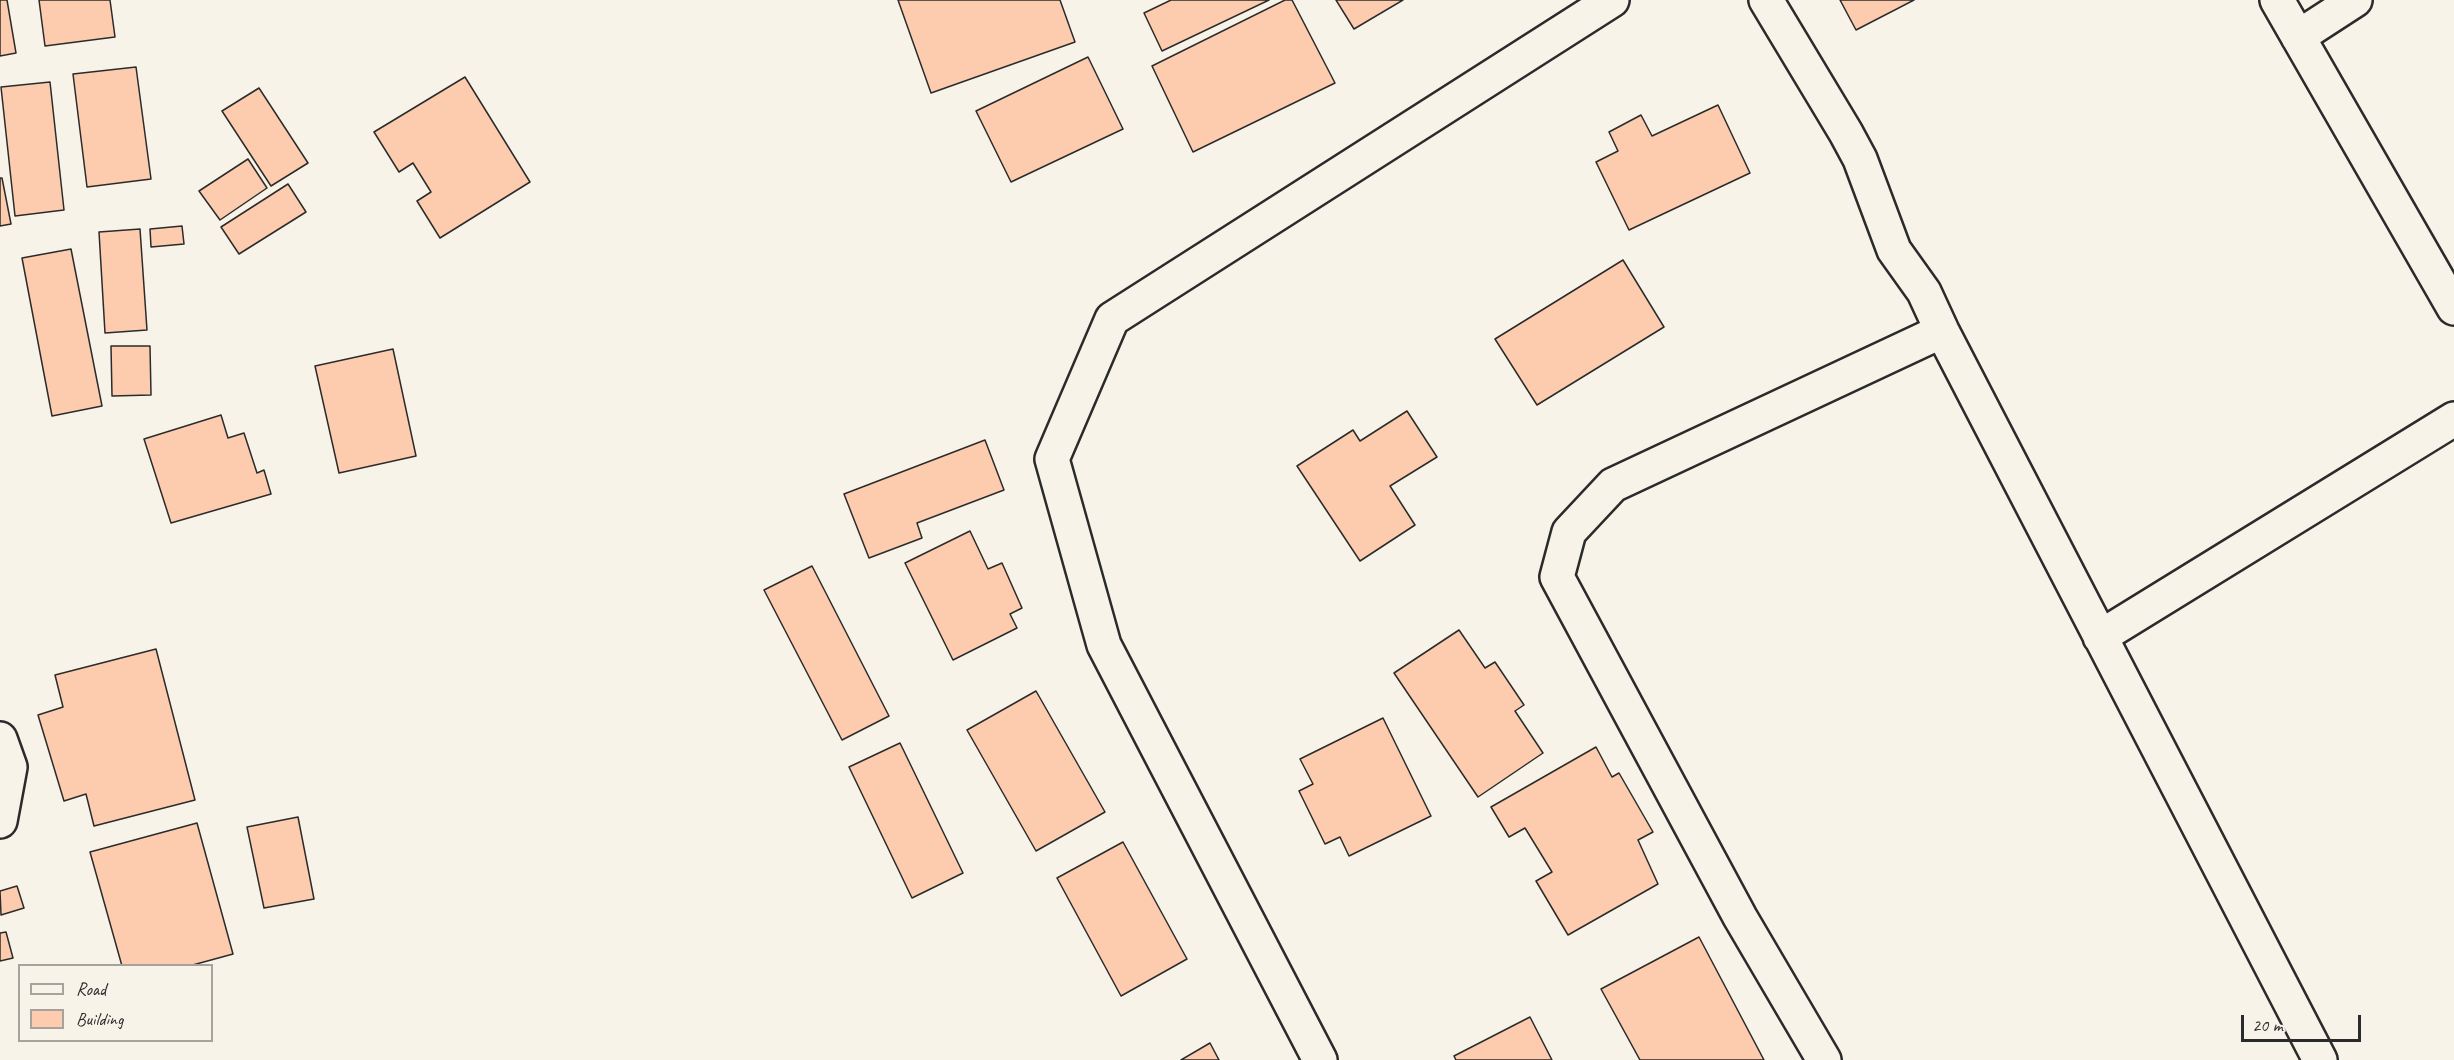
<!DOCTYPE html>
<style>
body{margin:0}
#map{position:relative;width:2454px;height:1060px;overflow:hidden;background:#f7f3e8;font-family:Caveat,sans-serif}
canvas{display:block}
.legend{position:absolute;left:18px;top:964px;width:195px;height:78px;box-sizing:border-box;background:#f7f3e8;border:2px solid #a5a39c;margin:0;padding:8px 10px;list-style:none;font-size:18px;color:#2b2b2b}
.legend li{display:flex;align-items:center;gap:12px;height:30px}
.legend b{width:30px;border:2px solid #a5a39c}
.scale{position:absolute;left:2241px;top:1015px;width:120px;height:27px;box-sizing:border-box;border:3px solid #2b2b2b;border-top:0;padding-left:8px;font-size:18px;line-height:21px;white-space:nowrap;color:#2b2b2b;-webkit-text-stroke:4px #f7f3e8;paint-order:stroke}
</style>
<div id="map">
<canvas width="2454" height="1060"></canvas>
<ul class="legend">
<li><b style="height:8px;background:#f7f3e8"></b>Road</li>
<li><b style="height:16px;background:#fdcbad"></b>Building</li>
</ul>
<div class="scale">20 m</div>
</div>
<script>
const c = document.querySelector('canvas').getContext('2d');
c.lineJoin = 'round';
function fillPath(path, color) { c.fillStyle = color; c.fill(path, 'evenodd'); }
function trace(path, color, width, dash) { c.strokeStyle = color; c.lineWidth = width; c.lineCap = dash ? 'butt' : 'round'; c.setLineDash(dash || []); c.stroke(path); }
const building = new Path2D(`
 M0,0H7L16,53L0,56Z
 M39,0H110L115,37L45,46Z
 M898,0H1060L1075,42L931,93Z
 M1171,0H1269L1162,51L1144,13Z
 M1285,0H1292L1335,83L1193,152L1152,66Z
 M1336,0H1403L1354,29Z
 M1840,0H1914L1856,30Z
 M1088,57L1123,129L1011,182L976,111Z
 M136,67L151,179L87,187L73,74Z
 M465,77L530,182L440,238L417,201L431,192L413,163L399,172L374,132Z
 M50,82L64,210L15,216L1,87Z
 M259,88L308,163L271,186L222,111Z
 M1718,105L1750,173L1629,230L1596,162L1618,151L1609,132L1641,115L1652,136Z
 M248,159L267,188L220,220L199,191Z
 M0,178H2L11,224L0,226Z
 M288,184L306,212L239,254L221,227Z
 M182,226L184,244L151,247L150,229Z
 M140,229L147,330L105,333L99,232Z
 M71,249L102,406L52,416L22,258Z
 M1623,260L1664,327L1537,405L1495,339Z
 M111,346H150L151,395L112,396Z
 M393,349L416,456L339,473L315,366Z
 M1407,411L1437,457L1390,486L1415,525L1360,561L1297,466L1353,430L1360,441Z
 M221,415L228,438L244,433L257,473L264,470L271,494L171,523L144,439Z
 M985,440L1004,490L917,523L922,538L869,558L844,494Z
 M970,531L988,569L1002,563L1022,608L1010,614L1017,628L953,660L905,563Z
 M812,566L889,716L842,740L764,590Z
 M1459,630L1485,668L1495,662L1524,705L1515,711L1543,753L1478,797L1394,673Z
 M156,649L195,800L94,826L86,794L64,801L38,715L63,707L55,675Z
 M1036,691L1105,812L1036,851L967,730Z
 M1383,718L1431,816L1349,856L1340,837L1325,844L1299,791L1313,784L1300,759Z
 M900,743L963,873L912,898L849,767Z
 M1596,747L1612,777L1619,773L1653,832L1638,840L1658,884L1568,935L1536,881L1552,872L1525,828L1509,837L1491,807Z
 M298,817L314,899L264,908L247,827Z
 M197,823L233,954L189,966H122L90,852Z
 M1123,842L1187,959L1121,996L1057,878Z
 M17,886L24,908L1,915L0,891Z
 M6,932L13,958L0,961V933Z
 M1699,937L1764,1060H1640L1601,989Z
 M1530,1017L1552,1060H1456L1454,1056Z
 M1210,1043L1219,1060H1181Z`);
const street = new Path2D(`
 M1766,0L1846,133L1860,159L1894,250L1924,292L1942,331L2320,1060
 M2277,0L2454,308
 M2298,37L2355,0
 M2100,637L2454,419
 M0,739L10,767L0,821
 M1320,1060L1104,645L1052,459L1112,319L1612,0
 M1824,1060L1740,917L1557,577L1569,532L1613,485L1942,331`);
fillPath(building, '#fdcbad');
trace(building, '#2b2b2b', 1.5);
trace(street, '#2b2b2b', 38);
trace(street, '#f7f3e8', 33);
</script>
